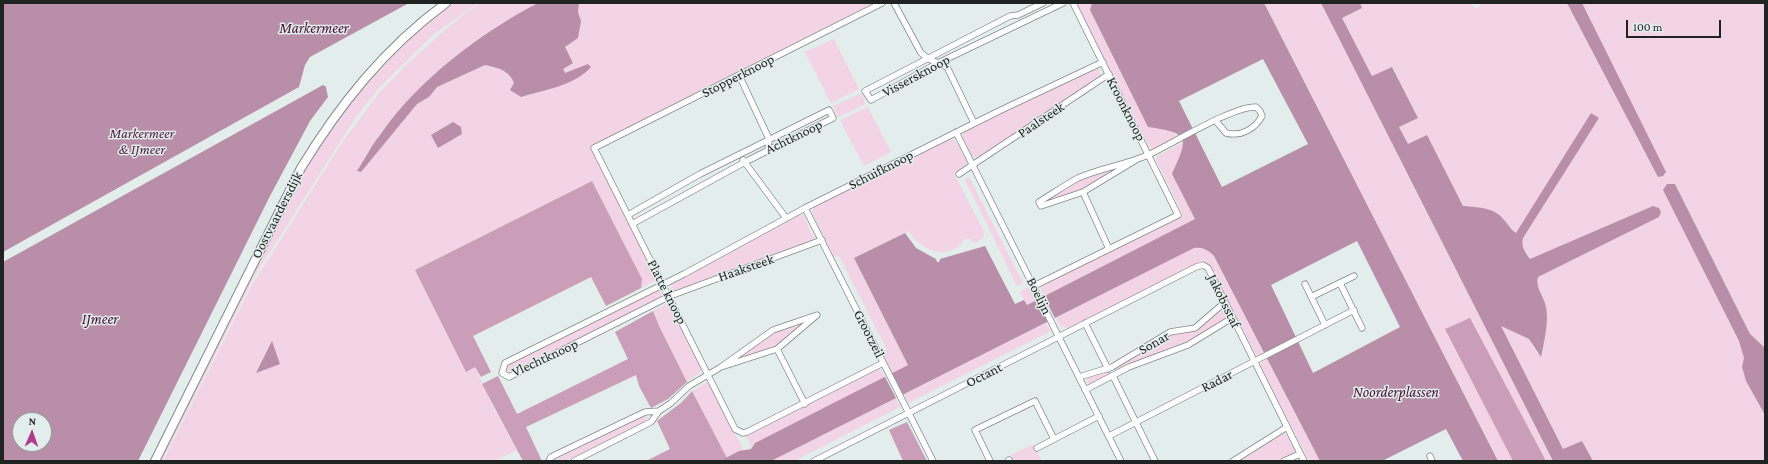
<!DOCTYPE html>
<style>
body{margin:0}
#map{position:relative;width:1768px;height:464px;overflow:hidden;background:#e3edec;font-family:"Crimson Pro",serif}
canvas{display:block}
.frame{position:absolute;inset:0;border:4px solid #1f2322;pointer-events:none}
.north{position:absolute;left:12px;top:412px;width:40px;height:40px;box-sizing:border-box;background:#e3edec;border:1px solid #959c9b;border-radius:50%;rotate:2deg;font-size:11px;font-weight:700;line-height:16px;text-align:center;color:#1f2322}
.north::after{content:'';display:block;margin:auto;width:14px;height:18px;background:#b1398e;clip-path:polygon(50% 0,100% 100%,50% 72%,0 100%)}
.scale{position:absolute;left:1626px;top:20px;width:95px;height:18px;box-sizing:border-box;border:2px solid #1f2322;border-top:0;padding-left:5px;font-size:12px;line-height:14px;white-space:nowrap;color:#1f2322;-webkit-text-stroke:3px #e3edec;paint-order:stroke}
</style>
<div id="map">
<canvas width="1768" height="464"></canvas>
<div class="frame"></div>
<div class="north">N</div>
<div class="scale">100 m</div>
</div>
<script>
const c = document.querySelector('canvas').getContext('2d');
c.lineJoin = 'round';
function fillPath(path, color) { c.fillStyle = color; c.fill(path, 'evenodd'); }
function trace(path, color, width, dash) { c.strokeStyle = color; c.lineWidth = width; c.lineCap = dash ? 'butt' : 'round'; c.setLineDash(dash || []); c.stroke(path); }
function label(font, color, halo, rows, align = 'center') {
  c.font = font + ' "Crimson Pro",serif'; c.lineWidth = 3; c.setLineDash([]); c.textBaseline = 'middle'; c.strokeStyle = halo; c.fillStyle = color; for (const [text, x, y, turn = 0] of rows) {
    c.save(); c.translate(x, y); c.rotate((+turn || 0) * Math.PI / 180); c.textAlign = isNaN(turn) ? turn : align; if (halo) c.strokeText(text, 0, 0); c.fillText(text, 0, 0); c.restore();
  }
}
const green = new Path2D(`
 M452,3H479L434,34L378,89L356,117L257,272L162,461H158L303,172C343,107 390,47 452,3Z
 M480,3H538C469,39 392,101 358,171L417,104L429,97L436,87L485,65C510,70 511,75 521,97L552,89L588,64L565,74C556,57 572,36 581,21L578,12L579,3H876L592,148L658,279L641,288L642,279L592,181L415,270L466,371L475,367L494,409L517,450L494,461H163L252,285L343,141L379,93L407,64L448,27Z
 M1076,3H1092L1090,11L1148,126L1172,130L1178,136L1154,149L1149,147Z
 M1264,3H1321L1553,461H1498Z
 M1360,3H1469L1477,9L1482,3H1567L1658,177L1601,42L1582,3H1765V348L1750,334L1675,184L1663,190L1739,341L1745,358L1742,367L1746,381L1765,415V461H1593L1582,441L1563,449L1501,326L1529,339L1537,354C1540,340 1549,321 1546,307C1544,296 1535,288 1538,277L1659,217L1653,206L1531,259C1525,252 1521,247 1523,238L1598,118L1591,113L1517,233C1509,228 1505,220 1498,214C1489,207 1474,207 1463,206L1427,136L1408,145L1399,127L1418,118L1393,67L1372,76L1342,18L1362,8Z
 M834,39L859,89L831,103L805,52Z
 M1098,67L1101,76L977,158L972,156L962,137L965,130Z
 M861,93L866,104L838,117L833,106Z
 M868,107L891,152L864,166L840,120Z
 M948,138L955,140L967,161L966,164L954,174L984,231V237L976,243L971,241L969,238L963,240L962,244C944,260 920,250 909,231L854,258L908,365L892,373L882,352L887,350L839,256L834,257L812,213L814,207Z
 M1182,143L1184,149L1172,174L1195,219L1044,296L1041,289L1044,285L1182,215V213L1156,160L1157,156Z
 M1120,167L1086,189L1042,202L1079,180Z
 M969,177L1023,283L1017,286L965,180Z
 M798,214L803,215L814,238L813,241L673,291L670,283Z
 M1194,248L1206,249L1214,256L1264,353L1259,356L1256,355L1210,266L1205,262L1200,263L1066,330L1064,326L1061,327L1056,318Z
 M1027,288L1031,289L1037,300L1027,305L1020,292Z
 M658,289H662L664,294L663,296L510,374L505,368L507,365Z
 M667,304H669L702,369L700,373L687,382L659,326L653,311Z
 M1221,307L1224,308L1228,318L1187,344L1116,373L1114,369L1170,335L1192,332L1198,329Z
 M809,320L774,348L731,361L774,332Z
 M1046,323L1051,331L908,403L904,394Z
 M1267,359L1320,461H1309L1260,365L1262,362Z
 M880,368L885,377L755,443L751,448L747,436Z
 M1109,372L1111,375L1089,385L1086,378Z
 M708,382L742,447L743,451L727,458L692,391Z
 M896,398L900,407L794,461H771Z
 M645,415L647,419L638,427L565,461H553L630,422L636,417Z
 M1284,432L1296,449V453L1276,461H1240Z
 M1033,444L1042,461H1014L1011,455Z`);
const forest = new Path2D(`
 M592,181L642,279L641,288L606,306L591,277L473,336L491,372L481,377L475,367L466,372L415,270Z
 M653,311L659,326L687,382L668,399L651,408L639,386L636,375L526,427L542,461H523L482,384L498,376L517,414L628,359L615,332Z
 M1470,318L1546,461H1513L1445,329Z
 M692,391L727,458L720,461H646L670,449L657,421L682,402Z
 M907,422L927,461H903L889,430Z`);
const water = new Path2D(`
 M3,3H409L310,57L305,65L299,87L3,252Z
 M538,3H579L578,12L581,21L578,38L565,47L573,63L563,69L565,73L588,64L591,67C574,86 544,90 521,97L510,90L514,83C509,70 498,68 485,65L437,87L429,97L417,104L361,172L357,171C365,159 371,146 380,135C417,81 480,33 538,3Z
 M1092,3H1264L1498,461H1463L1446,429L1382,461H1320L1214,256C1208,250 1203,247 1194,248L771,461H720L739,451L751,449L755,443L908,365L854,258L905,233L916,248L936,259L937,262H939L940,259L985,246L1015,304L1024,300L1027,305L1195,219L1172,174C1189,137 1190,133 1148,127L1090,10ZM1263,59L1308,144L1222,187L1179,101ZM1357,241L1400,327L1313,373L1271,285Z
 M1321,3H1360L1362,8L1342,18L1372,76L1392,67L1418,118L1399,127L1408,144L1427,135L1463,206C1474,207 1489,207 1498,214C1505,219 1509,228 1516,233L1591,113L1599,118L1523,238C1521,247 1525,252 1530,259L1653,206L1659,208L1661,212L1659,217L1538,277C1535,288 1544,296 1546,307C1549,322 1544,342 1541,357L1529,339L1501,326L1563,449L1582,441L1593,461H1553Z
 M1567,3H1582L1666,172L1663,176L1658,177Z
 M323,85L326,87L328,97L310,121L270,196L138,461H3V262ZM20,420H44V444H20Z
 M453,122L461,127L462,134L438,148L431,135Z
 M1667,184H1675L1750,334L1765,348V415L1746,381L1742,367L1744,358L1739,341L1663,190Z
 M272,341L280,364L256,373Z`);
const pier = new Path2D(`
 M1043,295L1056,320L1049,324L1036,298Z
 M891,371L904,396L897,400L884,375Z`);
const minor = new Path2D(`
 M882,3L594,148L735,429L743,433L747,432L883,363
 M894,3L921,53L929,59L947,67L974,123
 M1043,3L1018,15L1010,16L865,91L871,100L938,63L1063,3
 M739,75L769,139L768,150
 M956,132L1121,461
 M743,160L786,218
 M1136,160L1083,192L1041,206L1039,202C1052,194 1065,185 1078,178C1100,168 1125,165 1148,155C1172,144 1233,106 1256,107L1260,111L1262,116C1255,129 1241,137 1226,133L1216,121
 M959,174L1109,74
 M1083,192L1109,249
 M805,208L933,461
 M628,215L700,174L829,110L833,118L745,162L632,224
 M822,240L670,296L509,377L502,373L505,363L684,274L805,208L999,111L1103,62
 M1340,283L1362,328
 M1305,284L1325,325
 M1034,286L1178,215L1073,3
 M1311,297L1354,276
 M817,315L777,349L721,367L773,330Z
 M1085,323L1108,369
 M777,349L805,404
 M1113,376L1155,461
 M1079,377L1112,367L1170,332L1195,328L1224,303
 M1085,390L1129,367L1188,345L1232,318
 M1109,436L1354,310
 M1037,448L1099,416
 M1430,456L1432,461
 M549,461L551,457L645,412L659,411
 M574,461L651,422L659,411L671,403L689,386L721,367
 M814,461L1196,267L1203,265L1208,268L1304,461
 M990,461L975,430L1035,401L1054,439
 M1008,461L1009,460
 M1233,461L1287,427
 M1284,461L1300,454`);
const secondary = new Path2D(`
 M155,461L301,168C340,104 385,48 446,3`);
const streetNames = [
 ["Stopperknoop",738,76,-27],
 ["Vissersknoop",916,76,-28],
 ["Kroonknoop",1126,109,63],
 ["Paalsteek",1041,120,-34],
 ["Achtknoop",794,137,-26],
 ["Schuifknoop",881,170,-27],
 ["Oostvaardersdijk",277,215,-63],
 ["Haaksteek",746,268,-19],
 ["Platte knoop",667,292,63],
 ["Boelijn",1039,296,64],
 ["Jakobsstaf",1224,301,64],
 ["Grootzeil",869,334,63],
 ["Sonar",1154,343,-30],
 ["Vlechtknoop",545,358,-25],
 ["Octant",984,375,-27],
 ["Radar",1217,381,-27]
];
const parkNames = [
 ["Markermeer",142,134],
 ["& IJmeer",142,150]
];
const waterNames = [
 ["Markermeer",314,28],
 ["IJmeer",100,319],
 ["Noorderplassen",1396,392]
];
fillPath(green, '#f3d3e6');
fillPath(forest, '#ca9eb9');
fillPath(water, '#b98ea9');
fillPath(pier, '#e3edec');
trace(minor, '#818a89', 7);
trace(secondary, '#818a89', 10);
trace(minor, '#fff', 5.5);
trace(secondary, '#fff', 8);
label('14px', '#1f2322', '#e3edec', streetNames);
label('italic 14px', '#4f1a3f', '#e3edec', parkNames);
label('italic 15px', '#461136', '#e3edec', waterNames);
</script>
